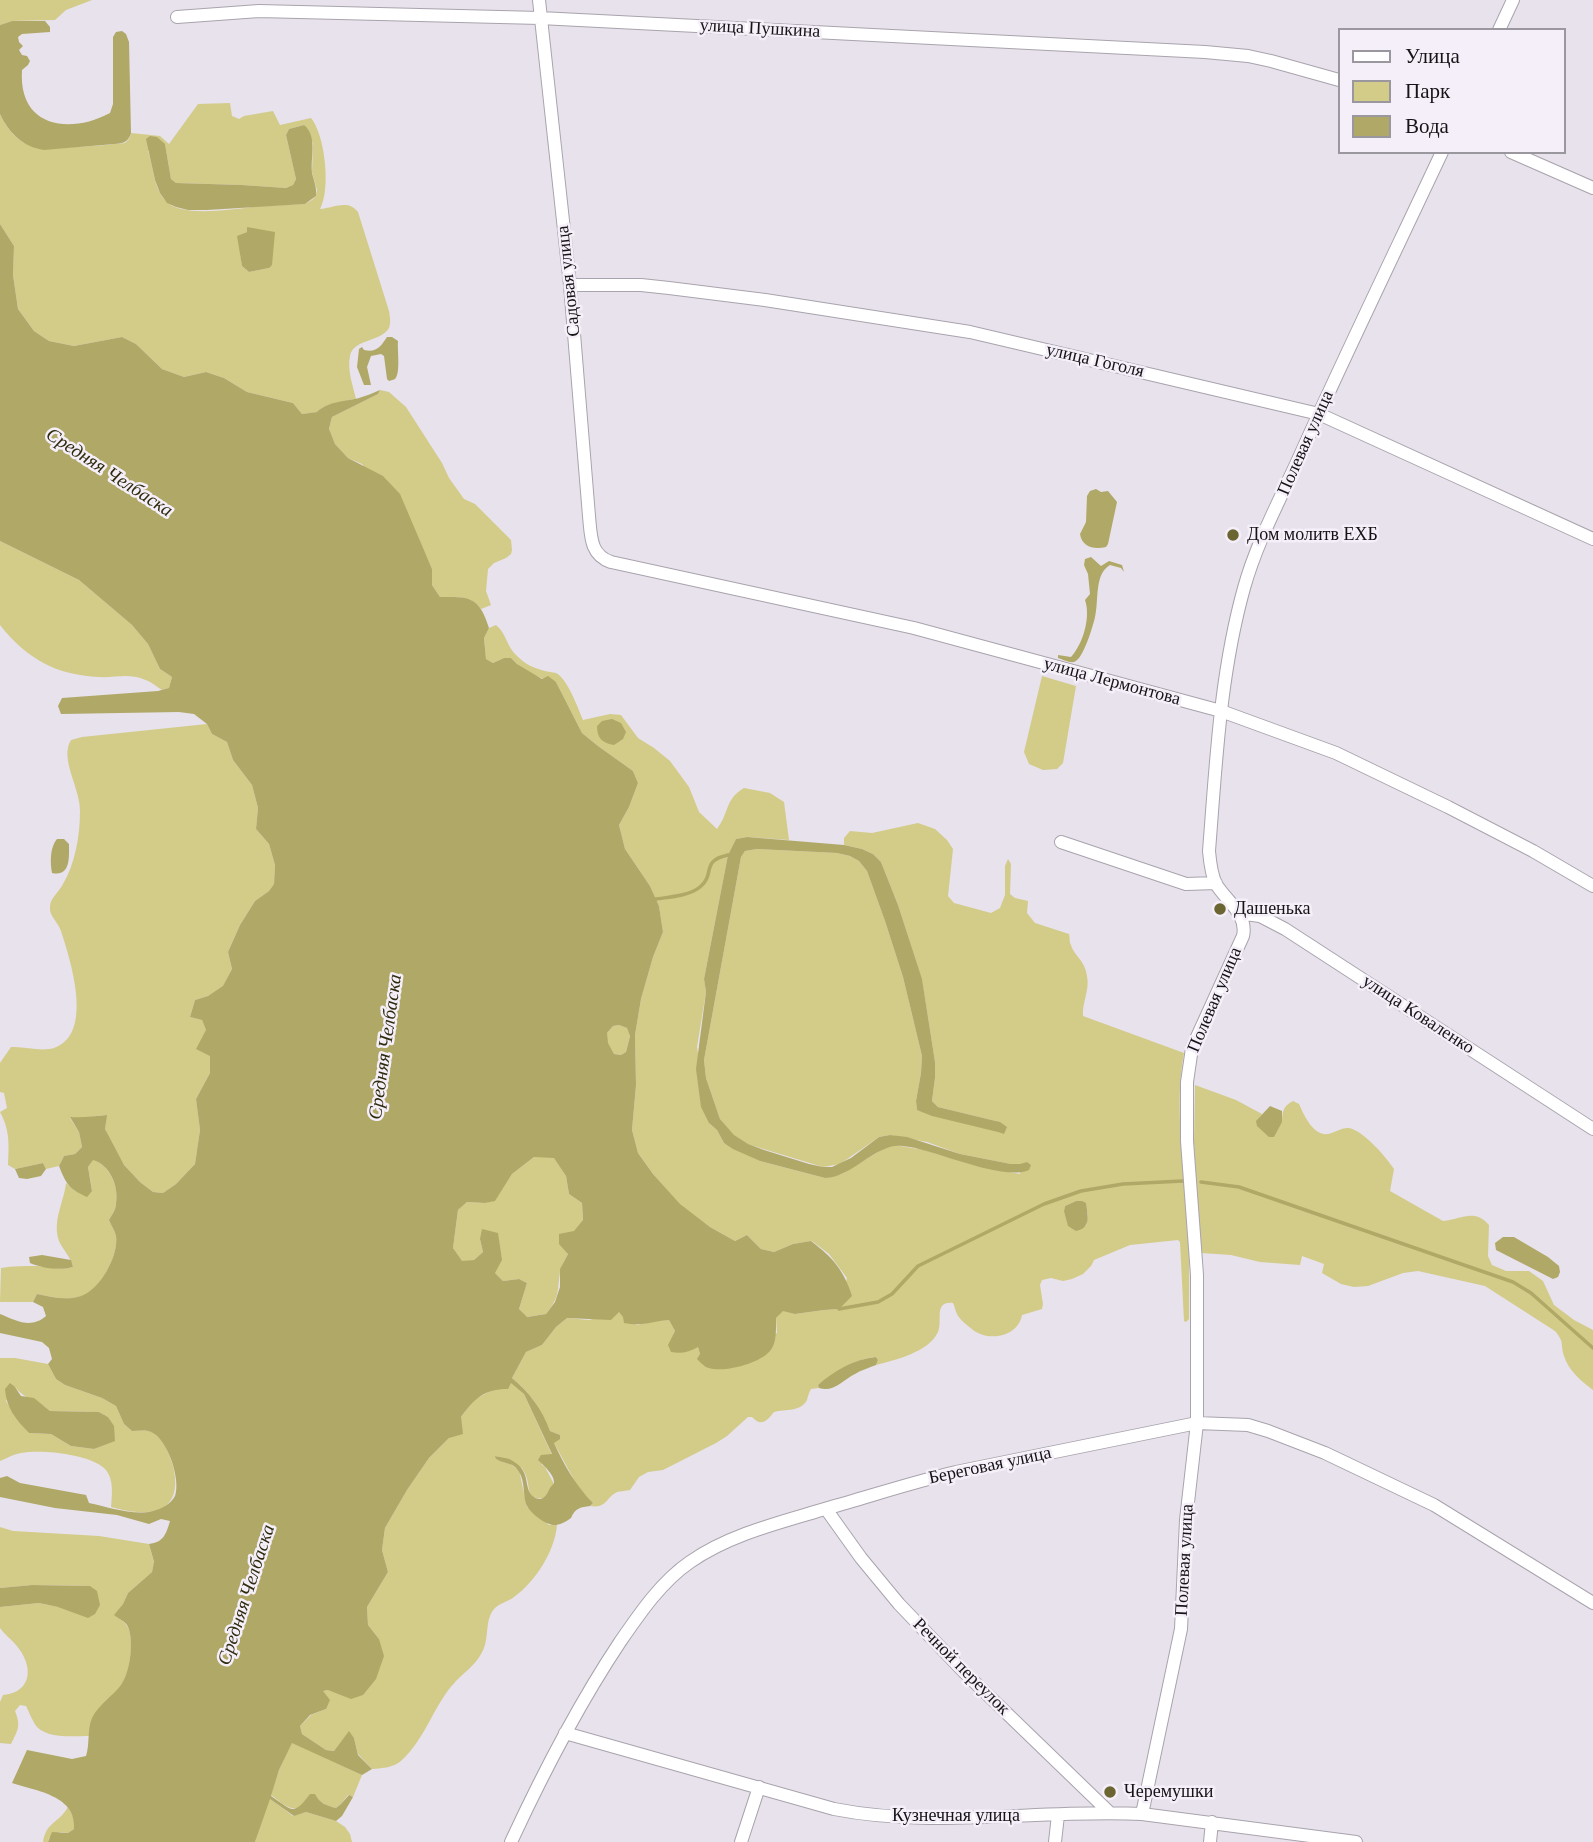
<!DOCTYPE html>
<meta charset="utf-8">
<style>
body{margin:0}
#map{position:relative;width:1593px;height:1842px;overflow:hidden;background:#e7e2ec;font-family:Georgia,serif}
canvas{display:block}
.legend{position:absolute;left:1338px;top:28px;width:228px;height:126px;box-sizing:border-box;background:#f5eff9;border:2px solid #9b979e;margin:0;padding:9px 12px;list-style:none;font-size:21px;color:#151316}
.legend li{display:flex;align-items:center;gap:14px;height:35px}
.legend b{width:35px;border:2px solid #9b979e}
</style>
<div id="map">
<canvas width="1593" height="1842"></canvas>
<ul class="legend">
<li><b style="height:9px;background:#fff"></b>Улица</li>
<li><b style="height:19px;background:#d3cb88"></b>Парк</li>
<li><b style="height:19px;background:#b0a866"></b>Вода</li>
</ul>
</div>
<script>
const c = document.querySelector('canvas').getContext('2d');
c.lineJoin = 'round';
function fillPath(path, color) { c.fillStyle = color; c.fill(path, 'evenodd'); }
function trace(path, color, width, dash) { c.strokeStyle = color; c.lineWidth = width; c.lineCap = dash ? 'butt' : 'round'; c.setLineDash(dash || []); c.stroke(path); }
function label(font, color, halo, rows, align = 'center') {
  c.font = font + ' Georgia,serif'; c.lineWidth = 5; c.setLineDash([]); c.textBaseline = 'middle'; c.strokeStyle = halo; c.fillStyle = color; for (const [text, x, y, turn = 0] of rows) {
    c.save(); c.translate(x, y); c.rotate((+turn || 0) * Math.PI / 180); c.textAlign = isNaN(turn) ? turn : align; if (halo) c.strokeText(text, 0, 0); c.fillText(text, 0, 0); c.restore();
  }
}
const green = new Path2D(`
 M0,0H92L66,10L55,20L12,21L0,25Z
 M230,103L232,116L239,119L244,116L273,111L280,125L311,118C325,135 331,189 320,209C334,208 348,199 358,212L389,311C390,317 391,323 389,328C381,342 353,339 350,356C347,370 353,386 356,399C349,399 345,402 339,403C329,405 325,404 318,412L302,414L293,403L247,392L224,378L206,372L184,377L162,369L136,344L122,337L74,346L49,341L34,331L18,309L13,275L14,246L0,224V114C18,151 39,150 75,147C91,146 108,145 125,143L129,139L131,133L160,136L169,144L198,104ZM304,125L313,143L312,172L317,190L316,196L312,200L305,204C291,205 276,205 262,206C239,208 182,219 166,201C153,188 154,167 148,151L165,144L171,179L176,183L242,185L286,188L293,185L296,179L286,135L289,129ZM247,227L269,268L249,272L242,266L238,236L247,232Z
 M380,390L389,392L406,407L442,463L449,478L464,499L475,504L511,540L512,550L511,554L506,558L494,563L488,569L486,591L491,605L481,609C472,595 456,597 440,597L432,585V569L415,532L362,464L348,458L335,444L329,430L332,417L378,394Z
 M0,541L79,580L132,625L148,644L160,669L172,677L169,688L162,690C156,686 150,681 143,679C129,673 113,678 99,677C56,675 27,659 0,625Z
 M496,625C507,634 506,646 517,656C525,664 533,668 545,671C548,672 552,672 556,673C567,678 578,708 583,720L610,714L621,715L638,738L654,748L670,761L689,787L699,812L717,829C730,812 724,800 744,788L770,793L784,802L789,840L747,837L736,839L728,855L704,979L706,992L697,1047L709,1123L717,1130L724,1143L760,1161L825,1178L841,1174L885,1148L895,1145L924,1150L987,1168L1020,1174V1164H1011L960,1154L927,1142L890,1135L879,1137L840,1164L823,1167L747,1144L733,1135L720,1119L706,1078L704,1060L741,857L745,851L757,849L837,853L850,856L859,861L867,871L885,921L903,977L922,1056L921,1073L916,1101L917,1110L1000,1122L938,1107L932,1101L935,1078V1062L922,980L898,905L881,862L873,854L862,849L844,845V838L850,831L872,833L918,823L935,829L947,840L953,849L948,896L954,903L991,913L1000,908L1005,895V866L1008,859L1011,864L1010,894L1015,898L1028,901L1027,913L1035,923L1069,934C1070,937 1069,942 1071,945C1074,956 1085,960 1087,976C1090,990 1082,1002 1083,1016L1184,1053C1174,1104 1184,1163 1187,1216C1190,1250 1189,1285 1189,1319L1186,1322L1184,1321L1180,1242L1178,1240L1130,1245L1094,1260L1091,1266L1083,1274L1072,1279L1063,1281L1051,1278L1042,1280L1040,1285L1043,1304L1042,1309L1022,1315C1018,1337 989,1342 973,1330C968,1326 959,1319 957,1314C955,1310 955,1307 953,1303C933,1301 943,1321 938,1332C929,1352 895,1360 876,1365L878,1360L876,1357C853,1359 836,1372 818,1385L819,1388L811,1389C809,1392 808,1396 807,1400C801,1412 785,1409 774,1412C767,1421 761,1427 752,1417H748L727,1436L716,1443L663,1470L648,1472L639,1477L630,1490C626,1491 621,1491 617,1492C606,1497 607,1509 590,1506L593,1503L579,1489L554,1443L560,1435L550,1431C540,1407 532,1395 512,1378L526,1352L542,1345L556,1327L567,1318L589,1320L619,1312L637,1325L656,1321L669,1320L675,1331L669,1345L698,1347L700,1354L777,1333L776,1318L783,1310L795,1314L824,1310L839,1309L847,1278L829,1254L812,1241L793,1244L774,1252L761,1249L747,1235L735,1241L710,1227L680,1205L653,1174L638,1153L632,1130L636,1085L635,1035L641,999L653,957L663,932L659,906L650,886L625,849L619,825L629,807L638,783L633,771L598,746L582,733L556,682C539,679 523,671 511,658H504L493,663L486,659L484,638L489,628ZM1076,1201L1086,1204L1088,1215L1086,1226L1064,1211L1065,1206Z
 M1042,676L1076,686L1063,763L1057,769L1043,770L1029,764L1024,752Z
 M207,724L212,734L227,742L233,760L252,785L258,808L256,829L269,844L275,865L274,884L269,891L255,901L240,925L228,952L232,969L223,987L208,996L195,1000L190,1017L202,1020L206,1030L210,1056V1073L196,1099L200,1130L195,1164L176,1184L163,1193L153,1192L140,1182L124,1165L113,1147L105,1129L106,1115C94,1116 83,1119 70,1118L79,1132L82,1147L75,1154L64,1156L59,1166L46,1169L43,1163L15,1169L8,1165C9,1145 10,1130 0,1112L7,1108L4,1093L0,1092V1063L11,1047C25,1046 40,1052 54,1048C95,1034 70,959 61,931C58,922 49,916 50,907C50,898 59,892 63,884C75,864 80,836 80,812C81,789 59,759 71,740L82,737Z
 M619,1025L627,1028L630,1035L626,1052L621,1055L614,1054L607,1043V1033L613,1026Z
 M1195,1085L1236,1100L1262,1114L1257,1121L1282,1123C1282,1112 1283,1106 1293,1101L1299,1104C1304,1115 1313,1136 1328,1134C1334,1133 1342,1127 1349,1128C1364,1131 1386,1157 1394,1169L1390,1191L1443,1221C1461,1219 1475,1208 1489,1225L1488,1256L1492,1265L1506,1271H1529L1543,1281L1554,1305L1574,1320L1593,1330V1390C1581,1381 1569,1371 1564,1356C1560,1343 1565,1343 1555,1331L1485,1286L1418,1271L1403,1273L1368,1286L1354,1287L1341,1284L1322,1273L1324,1264L1302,1256L1300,1265L1260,1262L1231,1255L1201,1253L1194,1144Z
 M534,1157H554L566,1176L569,1194L582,1203L583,1221C571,1234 573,1241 567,1256C564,1261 561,1266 560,1272C557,1293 560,1296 546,1314L526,1317L519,1309L527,1283L519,1279L503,1281L495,1273L480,1239L483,1252L474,1260L462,1262L453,1248L458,1210L467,1202L485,1203L495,1200L512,1174Z
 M93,1159C110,1166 119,1186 116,1204C116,1209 112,1215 109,1220C111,1225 115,1231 116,1236C119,1255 100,1290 82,1296C67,1301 52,1297 37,1294L33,1302H0L1,1268C13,1266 25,1266 37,1266C49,1267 62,1271 73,1267C71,1257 63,1250 59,1241C52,1221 64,1202 66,1183L75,1191L92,1190L88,1167Z
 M0,1358H15L48,1364L56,1379L65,1385L102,1398L116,1406L124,1424L132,1431C139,1431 148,1429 154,1433C165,1440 169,1454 173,1466C180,1495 171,1514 138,1512C129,1512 120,1509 111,1507C112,1495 114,1480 106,1470C93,1454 40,1449 21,1453C14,1454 7,1458 0,1461ZM15,1387C25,1400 38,1400 50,1411L99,1412L108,1417L115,1440L94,1449L71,1446L51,1434L29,1433L21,1424L6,1401Z
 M511,1382L524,1394L552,1455L541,1464L545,1467L554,1484L544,1498C527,1500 530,1490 527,1479C526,1475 524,1471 522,1468L496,1456V1459L510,1464L519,1470L527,1507L549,1525H557C555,1551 535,1582 514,1597C509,1601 500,1603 495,1608C485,1618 489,1635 484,1648C478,1663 467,1670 456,1681C434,1704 426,1738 402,1760C393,1768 383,1768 372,1769L358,1754L354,1738L349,1732L334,1751L326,1750L302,1734L300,1726L311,1715L326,1709L323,1691L328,1690L379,1639L368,1625L367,1607L388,1572L382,1550L385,1528L407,1490L429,1458L449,1438L461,1417L473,1401L493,1389Z
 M0,1527L13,1531L99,1536L149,1544L154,1563L152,1572L128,1593L123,1604L115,1615C118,1618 125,1622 127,1626C135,1638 130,1668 124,1681C111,1705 93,1702 89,1736C74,1736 49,1739 37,1727C33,1722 29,1712 26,1706L20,1705L15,1711C21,1726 18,1730 11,1744L0,1743V1702L3,1695C34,1692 33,1664 16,1645C11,1639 5,1635 0,1628V1607L39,1603L58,1607L90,1586L32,1585L0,1588Z
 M292,1742L362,1775L353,1797L348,1795L341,1804L336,1808L329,1807L318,1800L305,1801C295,1817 282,1803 271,1795L279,1770Z
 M269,1798L293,1816L306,1812L336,1821L345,1827L350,1834L352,1842H255Z
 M68,1807L75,1820L74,1829L68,1833L60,1832L49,1838L48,1842H43C46,1822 59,1823 68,1807Z`);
const water = new Path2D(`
 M12,21H45L50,27V32L22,34L18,37L19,42L23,46L19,50L22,55L27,56L30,61L28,65L22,70C18,127 69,135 110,113L113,104V37L116,32L122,31L126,34L129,42L131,133C128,143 123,143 114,144L44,150C23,147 9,133 0,114V25Z
 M304,125C318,137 310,157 312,173C314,181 317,188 316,196L305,204L207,210H188L176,207L167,203L160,193L155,180L146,139L150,136L157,137L165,144L171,179L176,183L242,185L286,188L293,185L296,179L286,135L289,129Z
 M0,224L14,246L13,275L18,309L34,331L49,341L74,346L122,337L136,344L162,369L184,377L206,372L224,378L247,392L293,403L302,414L317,412C328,401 344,402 359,398C366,396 373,393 380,390L378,394L332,417L329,429L335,444L348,458L383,476L400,494L432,569V585L440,597C470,597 479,596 489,628L484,638L486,659L493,663L504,658H511L517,664L542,679L548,676L556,682L582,733L598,746L633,771L638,783L629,807L619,825L625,849L650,886L659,906L663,932L653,957L641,999L635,1035L636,1085L632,1130L638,1153L653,1174L680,1204L710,1227L735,1241L747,1235L761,1249L774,1252L793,1244L811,1241C832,1257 844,1270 852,1296L839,1309L824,1310L795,1314L783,1311L776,1318C776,1328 777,1343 770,1351C759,1364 721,1374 706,1367C704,1366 699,1361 697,1359L700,1354L698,1347C689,1352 682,1354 671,1352L668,1345L675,1331L669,1320C652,1321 642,1327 624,1323L623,1317L619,1312L611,1320L567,1318L556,1327L542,1345L526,1352L512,1378C530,1393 542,1409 550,1431L560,1435V1439L554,1443C564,1465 576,1486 593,1503L590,1506C581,1507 575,1508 571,1518C567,1521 562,1524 556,1525C546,1526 530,1513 526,1504C523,1494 525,1481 519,1472C514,1462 504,1464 496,1459L495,1456C501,1458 506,1457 511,1460C533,1471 522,1489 534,1497C543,1503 547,1494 550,1488C551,1486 553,1485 554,1483C555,1475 543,1465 538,1460L541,1455L552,1454L524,1394L511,1383L508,1389C484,1389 474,1399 461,1417L463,1434L449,1438L429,1458L407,1490L385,1528L382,1550L388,1572L367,1607L368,1625L379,1639L384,1656L376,1679L363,1695L351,1699L328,1690L323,1691L330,1700L326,1709L310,1715L300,1726L302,1734L326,1750L334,1751L349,1731L354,1738L358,1755L372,1769L362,1775L292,1743L279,1770L271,1796C292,1810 293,1817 310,1794H315C319,1803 327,1806 336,1808L341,1804L349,1795L353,1797L342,1816L336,1821L306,1812L294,1816L270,1799L255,1842H48L52,1832L68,1833L74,1829C77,1796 37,1791 12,1783L27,1750L72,1759L86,1756C90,1744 87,1730 92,1718C98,1705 113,1696 121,1685C130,1673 135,1639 127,1625C125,1622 118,1618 114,1615L123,1604L128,1593L152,1572L154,1562L149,1544C164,1542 166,1534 170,1521L161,1519L149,1524L117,1515L55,1508L0,1497V1478L7,1476L20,1483L86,1495L89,1503C108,1507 134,1516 153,1511C161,1509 171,1504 175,1496C181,1480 168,1441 153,1433C147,1429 139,1431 132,1431L124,1424L116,1406L102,1398L65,1385L56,1379L48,1364L52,1359L49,1348L42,1342L0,1333V1314C17,1321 31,1329 46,1316L43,1307L33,1302L37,1294C52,1297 67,1301 81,1296C100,1290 119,1255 116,1236C115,1231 111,1225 109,1220C112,1215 116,1209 116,1204C119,1186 110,1165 93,1160L88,1167L92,1191L87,1197C69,1189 66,1184 59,1166L64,1156L75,1154L82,1147L79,1132L70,1117C83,1118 94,1116 107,1115L105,1129L124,1165L140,1182L153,1192L163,1193L176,1184L195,1164L200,1130L196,1099L210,1073V1056L196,1049L206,1030L202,1020L190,1017L195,1000L208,996L223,986L232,969L228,952L240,925L255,901L269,891L274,884L275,865L269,844L256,829L258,808L252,785L233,760L227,742L212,734L207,724L194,714L179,712L61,714L58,706L62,698L158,691L169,688L172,677L160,669L148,644L132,625L79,580L0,541ZM619,1025L627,1028L630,1036L626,1052L621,1055L614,1054L608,1043L607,1033L613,1026ZM534,1157L554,1158L566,1176L569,1194L582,1203L583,1220L574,1231L559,1234V1244L568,1254L560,1269V1287L555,1302L546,1314L527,1317L519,1309L527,1283L519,1279L503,1281L495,1273L502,1260L498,1233L482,1229L480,1239L483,1252L474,1260L462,1261L453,1248L458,1210L467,1202L485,1203L495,1201L512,1174Z
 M247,227L275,232L272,265L269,268L249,272L242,266L237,236L247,232Z
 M387,337H392L398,341C397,349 401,373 395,379C394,380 391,380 389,381L387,379L384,356L381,354L371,356L367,367L371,385H364L357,367L359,349L362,347L364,350C377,353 381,346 387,337Z
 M1096,489L1101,492L1108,491L1117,502L1108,544L1106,547C1094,550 1082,547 1080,534L1086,522L1087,496L1090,491Z
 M1091,557L1101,566L1109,561L1122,565L1124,572L1121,568L1110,565C1094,574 1099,601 1095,617C1093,626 1083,660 1074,662C1069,663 1062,659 1058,658V655L1071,657C1083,644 1091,617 1085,600L1090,594L1088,574L1084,565L1085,559Z
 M612,719L621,723L626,732L623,739L614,745C603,743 597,739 597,726L602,721Z
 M747,837L844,845L862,849L873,854L881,862L898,905L922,979L935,1062V1078L932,1101L938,1107L1000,1122L1007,1127L1004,1134L998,1132L932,1116L917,1110L916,1101L921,1073L922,1056L903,977L885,921L867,871L859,861L850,856L837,853L757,849L745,851L741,857L704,1060L706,1078L720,1119L734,1135L748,1144L764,1150L809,1164L823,1167H832L851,1158L879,1137L890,1135L907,1137L960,1154L1011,1164H1020L1027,1162L1031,1165L1029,1170C1002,1182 935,1149 903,1146C877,1142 853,1177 825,1178L760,1161L733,1149L724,1143L717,1130L709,1123L701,1107L696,1069L706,992L704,979L728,855L736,839Z
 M57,839H64L69,844C69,857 71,877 52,873C50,862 50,847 57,839Z
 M1270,1106L1282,1111V1122L1274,1137H1269L1257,1126L1256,1121Z
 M43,1163L46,1169L41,1176L27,1179L19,1178L15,1169Z
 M1076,1201H1082L1086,1203C1088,1216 1091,1228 1076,1231L1068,1226L1064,1211L1065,1206Z
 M1503,1237H1514L1548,1257L1559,1266L1560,1272L1558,1277L1553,1279L1496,1250L1495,1243Z
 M42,1255L71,1260L73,1267C61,1271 41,1268 30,1263L29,1257Z
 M876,1357L878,1360L876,1365C869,1368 861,1370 855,1374C843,1380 833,1393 819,1388L818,1385C834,1371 854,1359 876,1357Z
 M10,1383L15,1387L21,1396L34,1398L50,1411L99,1412L108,1417L114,1426L115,1441L94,1449L71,1446L51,1434L29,1433C16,1420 6,1407 5,1389Z
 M32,1585L90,1586L97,1591L100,1605L95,1614L88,1618L58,1607L39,1603L0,1607V1588Z`);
const stream = new Path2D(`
 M656,899C670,897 689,896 700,887C716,874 700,861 728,855
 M1201,1182L1239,1187L1513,1282L1531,1293L1593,1348
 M839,1309L878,1302L892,1294L918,1266L1044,1204L1081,1191L1123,1184L1183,1181`);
const street = new Path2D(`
 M539,0L570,285L589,516C591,536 590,555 611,562L914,628L1221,711L1336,753L1448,807L1533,851L1593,886
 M177,17L259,11L540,18L1205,52L1248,56L1271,61L1339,80
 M1499,30L1513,0
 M1511,152L1593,188
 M570,285H641L669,288L765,300L970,332L1319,414L1593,539
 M1061,842L1186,884L1216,883
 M1238,913L1260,916L1285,929L1593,1129
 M826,1509L861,1558L899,1604L964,1672L1110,1813
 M565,1733L834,1809C936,1829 1039,1809 1142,1814L1356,1842
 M1142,1814L1181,1629L1186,1520L1197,1423V1275L1187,1141V1082L1192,1048L1243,936C1248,914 1226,901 1216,884C1211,874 1210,862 1209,851C1216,763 1220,674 1244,588C1257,541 1282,496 1302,451C1347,351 1395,252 1442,152
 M511,1842C543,1773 578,1705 620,1642C640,1613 661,1582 690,1562C730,1534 782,1522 828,1508C871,1496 913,1482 956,1472L1197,1423L1248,1425L1268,1431L1325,1453L1434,1505L1593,1603
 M741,1842L759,1787
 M1055,1842L1058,1815
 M1210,1842L1212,1822`);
const markers = [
 [1233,535,7,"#6b6532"],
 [1220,909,7,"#6b6532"],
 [1110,1792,7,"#6b6532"]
];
const streetNames = [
 ["улица Пушкина",760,29,3],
 ["Садовая улица",569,281,-96],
 ["улица Гоголя",1095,361,13],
 ["Полевая улица",1306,443,-66],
 ["улица Лермонтова",1112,682,15],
 ["Полевая улица",1215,1000,-67],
 ["улица Коваленко",1418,1015,33],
 ["Береговая улица",990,1466,-12],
 ["Полевая улица",1185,1560,-87],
 ["Речной переулок",961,1667,45],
 ["Кузнечная улица",956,1816]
];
const poiNames = [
 ["Дом молитв ЕХБ",1247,535],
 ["Дашенька",1234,909],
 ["Черемушки",1124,1792]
];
const waterNames = [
 ["Средняя Челбаска",109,473,33],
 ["Средняя Челбаска",386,1047,-82],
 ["Средняя Челбаска",247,1595,-72]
];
fillPath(green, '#d3cb88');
fillPath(water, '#b0a866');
trace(stream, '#b0a866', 3.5);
trace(street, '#a9a3ad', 14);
trace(street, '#fff', 12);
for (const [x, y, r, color] of markers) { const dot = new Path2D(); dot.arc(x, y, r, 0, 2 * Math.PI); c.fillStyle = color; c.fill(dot); trace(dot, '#f5eff9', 2.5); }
label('18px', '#151316', '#f5eff9', streetNames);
label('18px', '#151316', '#f5eff9', poiNames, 'left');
label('italic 19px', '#2f2b0d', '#f5eff9', waterNames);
</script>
